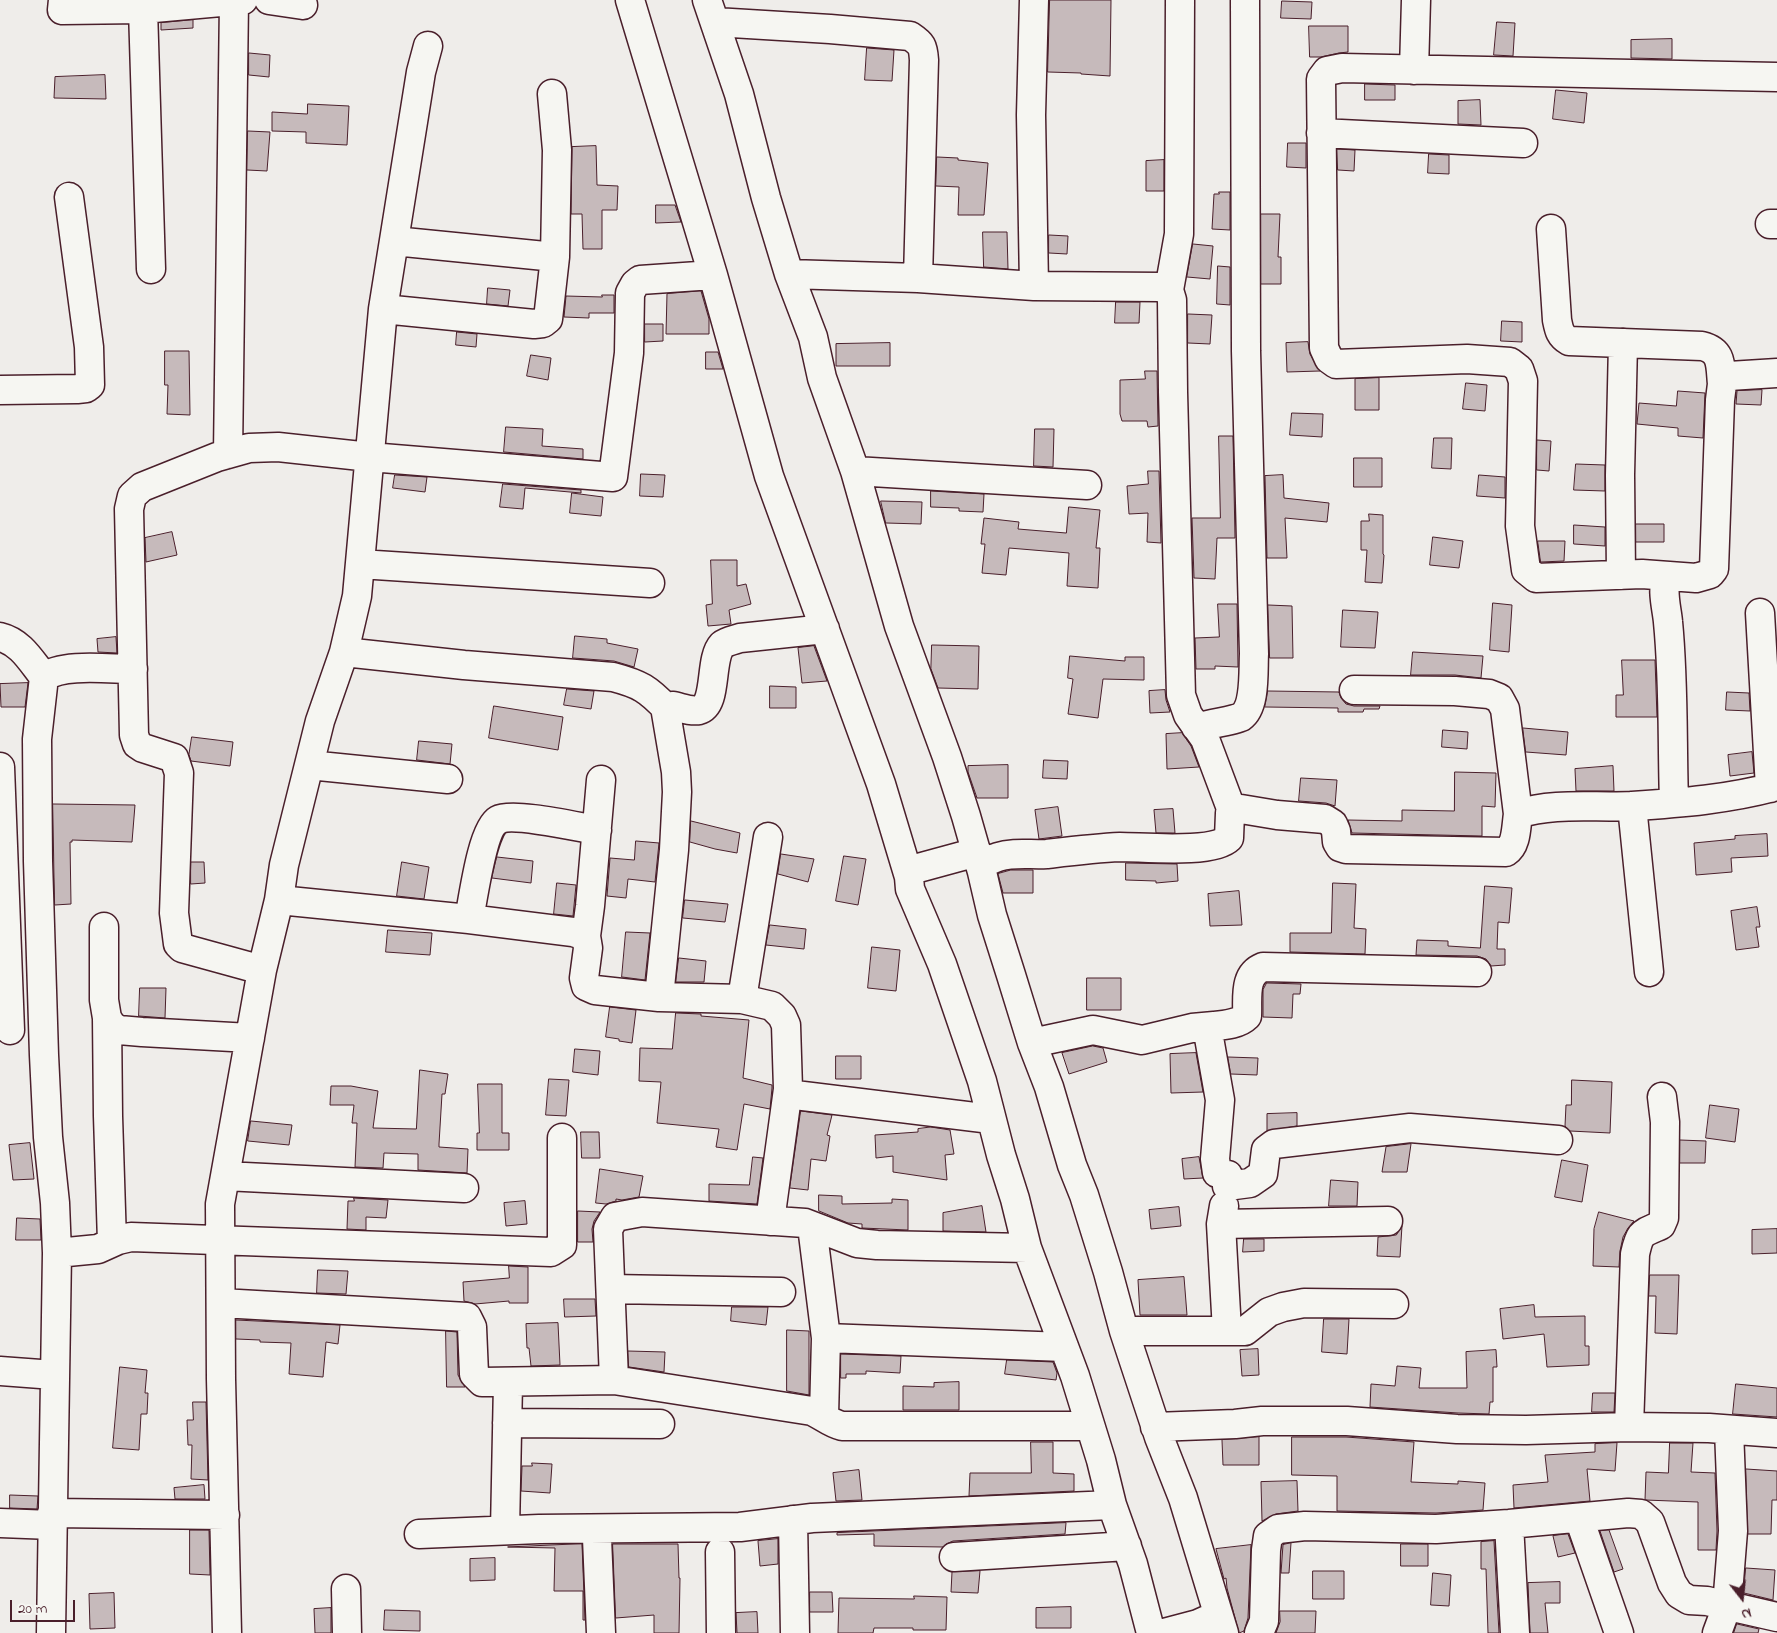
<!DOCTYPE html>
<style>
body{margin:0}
#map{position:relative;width:1777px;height:1633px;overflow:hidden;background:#efedea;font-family:"Indie Flower",sans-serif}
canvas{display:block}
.north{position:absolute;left:1717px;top:1573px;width:50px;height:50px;-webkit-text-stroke:4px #f6f6f2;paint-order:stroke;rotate:164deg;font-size:14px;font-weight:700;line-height:20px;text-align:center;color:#4a1f2b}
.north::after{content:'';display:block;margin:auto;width:18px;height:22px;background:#4a1f2b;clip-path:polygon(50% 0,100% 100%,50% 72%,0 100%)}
.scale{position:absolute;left:10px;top:1600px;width:65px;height:22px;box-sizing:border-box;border:2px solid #4a1f2b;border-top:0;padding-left:6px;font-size:15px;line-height:18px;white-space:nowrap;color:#4a1f2b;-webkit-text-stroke:4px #f6f6f2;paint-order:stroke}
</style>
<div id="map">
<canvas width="1777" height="1633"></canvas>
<div class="north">N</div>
<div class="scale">20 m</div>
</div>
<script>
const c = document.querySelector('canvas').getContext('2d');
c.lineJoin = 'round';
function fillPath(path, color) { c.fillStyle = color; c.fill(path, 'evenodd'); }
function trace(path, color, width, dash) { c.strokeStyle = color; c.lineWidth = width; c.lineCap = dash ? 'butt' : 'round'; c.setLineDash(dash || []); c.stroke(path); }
const building = new Path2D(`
 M1050,0H1111L1110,76L1081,74V73L1048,72Z
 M1282,1L1312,2L1311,19L1281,18Z
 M193,20V28L161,30V23Z
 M1497,22L1515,23L1513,56L1494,55Z
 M1309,26H1348V52L1339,53L1321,57H1310Z
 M1672,39V59L1631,58V40Z
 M867,48L894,50L892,81L865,80Z
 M249,53L270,55L269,77L249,75Z
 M105,75L106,99L54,98L55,77Z
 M1365,84L1395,85V100H1365Z
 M1556,90L1587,93L1584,123L1553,119Z
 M1480,100L1481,125L1458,124V101Z
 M308,104L349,106L347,145L306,143V132L272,131V112L307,114Z
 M248,131L270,132L267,171L247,170Z
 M1288,143H1306V168L1287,167Z
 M596,146L597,185L618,186L617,210H602V249H583L582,214H571L572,147Z
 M1337,149L1355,150L1354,171L1338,170Z
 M1429,154L1449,155V174L1428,173Z
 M937,157L958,158V160L988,163L984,215H958L959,187L936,186Z
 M1164,160V191H1146V161Z
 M1219,192H1230V230L1212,229L1214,194H1219Z
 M656,205H675L681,222L656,223Z
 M1261,214H1280L1278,257H1281V284H1261Z
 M983,232H1007L1008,269L984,267Z
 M1049,235L1068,236L1067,254L1049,253Z
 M1193,244L1213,246L1210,279L1187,277Z
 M1218,266L1230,267V305L1217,304Z
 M488,288L510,290L508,306L487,304Z
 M701,291L709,319V334H666L667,294Z
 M602,295H614V313H589V318L564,317L566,296L602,297Z
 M1116,302H1140L1139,323H1115Z
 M1188,314L1212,315L1210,344L1188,343Z
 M1502,321L1522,322V342L1501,341Z
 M645,324H663V341L645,342Z
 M457,332L477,334L476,347L456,345Z
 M1308,342L1310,354L1320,371L1287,372L1286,343Z
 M890,343V366H836V344Z
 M165,351H189L190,415L167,414L168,385H165Z
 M706,352H718L723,369H706Z
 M531,355L551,358L548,380L527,376Z
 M1145,371H1157L1158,426L1148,427L1147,421H1122L1120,414V380L1145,379Z
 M1379,378V410H1355V379Z
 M1466,383L1487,385L1485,411L1463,409Z
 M1762,390L1761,405L1736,404L1737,391Z
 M1678,391L1705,393L1703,438L1678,436V428L1637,424L1639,403L1676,406Z
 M1292,413L1323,414L1322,437L1290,435Z
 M506,427L543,429L542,446L583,449V459L504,452Z
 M1035,429H1054L1053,467L1034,466Z
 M1219,436H1233L1235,538H1217L1215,579L1194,578L1192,518H1220Z
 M1434,438H1452L1451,469L1432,468Z
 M1537,440L1551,441L1549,471L1537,470Z
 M1354,458H1382V487H1354Z
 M1576,464L1605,465V491L1574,490Z
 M1148,471H1159L1161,543L1147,542L1148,513L1129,514L1127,486L1148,484Z
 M641,474L665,475L663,497L640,496Z
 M395,475L427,477L425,492L393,488Z
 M1283,475L1284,498L1329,503L1327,522L1285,518L1287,558H1267L1265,476Z
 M1479,475L1505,477V498L1477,496Z
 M503,484L581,490V493L525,488L523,509L500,507Z
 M931,491L984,494L983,512L959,511V508L931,507Z
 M572,493L603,497L601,516L570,513Z
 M881,501L922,502L921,524L886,523Z
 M1069,507L1100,510L1096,548H1100L1098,588L1067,586L1069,553L1009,548L1006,575L982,573L985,544H981L984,518L1019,522L1018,529L1066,533Z
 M1369,514L1383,515V554L1384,555L1382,583L1365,582L1367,550H1361V521H1369Z
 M1636,524H1664V542H1636Z
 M1574,525L1605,527V546L1574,544Z
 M172,532L177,555L146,562L145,538Z
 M1433,537L1463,541L1459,568L1430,565Z
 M1538,541H1565L1564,561L1541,562Z
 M711,560H737V586L746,584L751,604L729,610L731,624L708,626L706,605L712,604Z
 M1493,603L1512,605L1509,652L1490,650Z
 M1218,604H1237L1238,667L1215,666V669H1196L1195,638L1219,637Z
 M1268,605L1292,606L1293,658H1270Z
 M1343,610L1378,612L1375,648L1341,647Z
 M575,636L607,639V643L638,649L634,667L614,661L573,658Z
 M116,637L117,653L98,652L97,639Z
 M932,645L979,646L978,689L938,688L931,669Z
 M814,646L827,681L802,683L798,648Z
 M1413,652L1483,656L1481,678L1455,675H1411Z
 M1070,656L1125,661V657H1144V680L1103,679L1098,718L1068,714L1073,679L1068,678Z
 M1622,660H1655L1657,717H1616V695H1623Z
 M28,683L25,707H1L0,684Z
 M770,686L796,687V708H770Z
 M567,689L594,691L591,709L564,705Z
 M1165,690L1166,700L1170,712L1150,713L1149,691Z
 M1268,691L1339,692L1341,698L1346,704L1354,706H1380L1379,709H1364L1363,712H1338V708L1265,707Z
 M1727,692L1749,693L1750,711L1726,710Z
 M494,706L563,717L558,750L489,738Z
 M1523,728L1568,732L1566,755L1526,752Z
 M1443,730L1468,732L1467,749L1442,747Z
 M1182,733L1191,746L1199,767L1167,769L1166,734Z
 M192,737L233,742L230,766L191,761L189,755Z
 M419,741L452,744L450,764L417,760Z
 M1752,752L1754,773L1730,776L1728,755Z
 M1044,760L1068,761L1067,779L1043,778Z
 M1008,765V798H977L968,772V766Z
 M1613,766L1614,791H1576L1575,769Z
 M1455,772L1496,773L1495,807L1482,806V836L1352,833L1348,820L1402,821V810L1454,811Z
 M1301,778L1337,780L1335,806L1326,803L1299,801Z
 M53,804L135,805L132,842L72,840V842H70L71,904L55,905Z
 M1058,807L1062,836L1039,839L1035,810Z
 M1173,809L1175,833H1156L1154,810Z
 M691,821L740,833L737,853L715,849L690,842Z
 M1767,834L1768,856L1731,858L1732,872L1696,875L1694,843L1735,839V836Z
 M636,841L659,843L655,882L628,879L626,898L607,896L610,858L634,860Z
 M781,854L814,859L808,882L778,874Z
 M844,856L866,859L858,905L836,901Z
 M497,857L533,861L531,883L492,878Z
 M191,862H204L205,883L191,884Z
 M402,862L429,867L424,899L397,896Z
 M1126,863L1177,864L1178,881L1156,883V881L1126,880Z
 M1011,870H1033V893H1003L998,874Z
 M557,883L576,885L573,916L554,914Z
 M1333,883L1356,884L1354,928L1366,929L1365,954L1290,952V933H1331Z
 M1485,886L1512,888L1509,923L1498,922L1497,949H1505V965L1491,966L1486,959L1477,956L1416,955L1417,940L1448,941V946L1480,948Z
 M1239,891L1242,925L1210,926L1208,894Z
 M685,900L728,904L725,922L683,918Z
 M1757,907L1760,927H1756L1759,947L1736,950L1731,911Z
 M770,925L806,929L804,949L766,945Z
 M388,930L432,933L430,955L386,952Z
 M626,932L650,933L645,980L622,977Z
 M872,947L900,950L896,991L868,988Z
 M679,958L706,961L704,982H676Z
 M1087,978H1121V1010H1087Z
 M1267,983L1301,984L1300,994H1293L1292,1018L1263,1017V990Z
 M140,988H166L165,1018L139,1016Z
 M610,1007L636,1010L632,1043L619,1041V1039L606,1037Z
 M676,1013L701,1014V1016L749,1020L743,1078L772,1085V1088L770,1109L744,1104L737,1150L716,1147L719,1129L657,1123L661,1082L639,1081L640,1048L672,1049Z
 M1093,1046L1103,1048L1107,1062L1069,1074L1062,1053Z
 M575,1049L600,1051L598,1075L573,1072Z
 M1196,1053L1203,1092L1171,1093L1170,1054Z
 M836,1056H861V1079H836Z
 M1228,1057L1258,1058L1257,1075L1231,1074Z
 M420,1070L448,1074L445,1094H442L439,1144V1147L468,1149L467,1173L418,1170V1154L384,1153L383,1168L355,1167L357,1123H352L354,1105H330L331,1086H351L378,1091L373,1128L416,1129Z
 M549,1079L569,1080L566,1116L546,1115Z
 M1572,1080L1612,1082L1610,1133L1570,1131L1565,1126L1566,1105H1571Z
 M478,1084H502V1133H509V1150H477V1133H479Z
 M1710,1105L1739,1109L1735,1142L1706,1138Z
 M801,1111L832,1115L827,1135L830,1136L826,1161L811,1159L808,1190L790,1188Z
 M1297,1113V1126L1267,1131V1114Z
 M251,1121L292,1125L289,1145L248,1141Z
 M931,1127L950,1130L954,1154L945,1155L947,1180L893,1172V1156L876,1158L875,1135L918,1132V1129Z
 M581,1132H599L600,1158H582Z
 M1680,1140L1706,1141L1705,1163H1680Z
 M30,1143L34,1179L13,1180L9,1145Z
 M1411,1144L1407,1172H1382L1386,1147Z
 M753,1157L763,1158L757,1204L709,1201V1184L749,1185Z
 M1199,1157L1203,1178L1184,1179L1182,1159Z
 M1562,1160L1588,1165L1582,1202L1555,1197Z
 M600,1169L643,1176L639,1197L622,1200L616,1199V1201L606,1204L596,1203Z
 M1331,1180L1358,1182L1357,1206H1329Z
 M819,1195L842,1196V1204L892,1203V1199L908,1200V1230L862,1228V1224L848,1223L819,1211Z
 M354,1198L388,1200L386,1218L366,1217V1230L347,1229L348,1201H354Z
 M525,1201L527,1224L506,1226L504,1203Z
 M982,1206L986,1232L943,1231V1213Z
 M1179,1207L1181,1226L1151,1229L1149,1210Z
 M578,1211L600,1212L594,1221L592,1229L593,1242H578Z
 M1599,1212L1634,1221L1628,1228L1623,1237L1620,1251L1619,1267L1593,1266L1594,1229Z
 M17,1218L40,1219L41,1240H16Z
 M1402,1226L1400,1257L1377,1256L1378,1237L1396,1235Z
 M1777,1229V1253L1752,1254V1230Z
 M1244,1239H1264V1251L1243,1252Z
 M509,1266L528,1267V1303H509V1301L475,1304L464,1301L463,1282L509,1278Z
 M318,1270L348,1271L346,1294L317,1293Z
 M1650,1275H1679L1677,1334L1655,1333L1656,1296H1649Z
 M1184,1277L1187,1315H1140L1138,1280Z
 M564,1299H595L596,1316L565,1317Z
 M1534,1305L1535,1317L1585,1316V1346H1589V1365L1547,1367L1544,1334L1503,1339L1500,1309Z
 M732,1307H768L766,1325L731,1321Z
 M1324,1319H1349L1347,1354L1322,1352Z
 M236,1320L340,1325L338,1344L326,1342L323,1377L289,1374L291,1343L260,1342V1340L236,1339Z
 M558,1323L560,1365L531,1366L529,1348H527L526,1324Z
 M787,1330L809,1331V1395L787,1391Z
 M446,1331L457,1332L458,1375L465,1387H447Z
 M1258,1349L1259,1375L1242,1376L1240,1350Z
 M1496,1350L1497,1367H1493V1402H1490L1489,1414L1458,1413L1370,1407L1371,1384L1395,1386L1397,1366L1421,1368L1419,1388H1467L1466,1352Z
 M628,1351L665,1352L664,1372L629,1367Z
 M841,1354L901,1356L900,1373L866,1371V1374H846V1378H841Z
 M1007,1360L1053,1362L1057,1373L1056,1380L1005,1374Z
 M120,1367L147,1370L145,1393H148L147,1414H141L139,1450L113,1448Z
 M959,1382V1410H903V1386L934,1387V1383Z
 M1736,1384L1777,1388V1417L1733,1414Z
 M1593,1393H1615L1614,1412H1592Z
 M193,1402H206L208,1480L191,1479L192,1445H188L187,1420H193Z
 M1259,1437V1465H1223L1222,1440Z
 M1292,1437H1346L1414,1442L1411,1482L1458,1484V1481L1485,1483L1483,1510L1436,1513L1337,1511V1476L1292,1475Z
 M1031,1442H1053V1473L1074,1474V1491L969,1496L970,1473H1031Z
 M1617,1443L1615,1471L1587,1469L1590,1501L1514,1508L1513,1485L1548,1482L1545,1455L1595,1452V1444Z
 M1670,1443H1693L1691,1472L1715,1473L1717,1531L1716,1550H1698V1502L1645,1500L1646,1472L1668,1473Z
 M532,1463L552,1464L550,1493L521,1491L522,1466H532Z
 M1746,1469L1777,1471V1500H1772L1771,1534H1748Z
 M859,1470L862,1500L836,1501L833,1473Z
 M1297,1481L1298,1511L1276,1514L1262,1521L1261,1482Z
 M204,1485L205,1499H175L174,1488Z
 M10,1495L38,1496L37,1509L10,1508Z
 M1066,1523L1065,1534L953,1541L946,1544L943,1547L874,1546V1534L837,1535V1533Z
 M190,1530H209L210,1575L190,1574Z
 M1609,1530L1623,1569L1614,1572L1600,1531Z
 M1568,1534L1575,1553L1558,1557L1553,1536Z
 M778,1539V1564L760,1566L758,1541Z
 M1494,1541L1499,1633H1488L1486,1569H1481V1542Z
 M1291,1543L1289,1573H1281L1283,1545Z
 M582,1544L585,1620H583V1591H554L555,1548L508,1547Z
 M613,1544H678L679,1578H680L679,1633H654V1615L616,1618Z
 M1401,1544H1428V1566H1401Z
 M1251,1545L1248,1618L1244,1631L1239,1633L1227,1588L1226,1578L1224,1579L1216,1549Z
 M495,1558V1580L470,1581V1559Z
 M1746,1568L1775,1570L1773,1600L1744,1593Z
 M980,1571L978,1593L951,1592L952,1572Z
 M1313,1571H1344V1599H1313Z
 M1433,1573L1451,1575L1449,1606L1431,1605Z
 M1560,1582V1603H1545L1548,1633H1530L1528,1583Z
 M810,1592H832L833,1612H810Z
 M114,1593L115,1628L90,1629L89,1594Z
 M914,1596L947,1597L946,1630H913V1628H874L873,1633H838L839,1598L914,1599Z
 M1071,1607V1628H1036V1608Z
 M331,1608V1633H315L314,1609Z
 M385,1610L420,1611V1631L384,1630Z
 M1280,1611H1316L1315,1633H1276L1280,1622Z
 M757,1612L758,1633H737L736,1613Z
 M1737,1624L1759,1629L1758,1633H1734Z`);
const minor = new Path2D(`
 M63,0L62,10L143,9L243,0
 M269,0L303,5
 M630,0L713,275L769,476L881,784L909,877
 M707,0L739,94L766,198L789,274L813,337L822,378L855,471L899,626L947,757L966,816L982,872L992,915L1011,975L1032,1043L1049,1087L1072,1165L1084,1195L1108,1272L1124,1331L1159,1437L1183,1498L1224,1633
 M1034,0L1031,115L1034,286
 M143,9L151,269
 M715,22L830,29L910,36C922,44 923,46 924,60L918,278
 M1414,70L1416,0
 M1777,77L1342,68L1327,71L1321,79L1324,348L1329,359L1336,364L1467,359L1510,362L1519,369L1523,381L1520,526L1526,570L1536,578L1642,574L1696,578L1710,574L1714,569L1720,400L1722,384L1729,376L1777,373
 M1321,133L1523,143
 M1770,224H1777
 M1551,229L1557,320C1559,330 1560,336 1569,341L1702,346C1723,351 1720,366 1722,384
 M394,241L555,257
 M789,274L918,278L1034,286L1161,287L1169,290L1172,300L1173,392L1181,695L1188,715L1205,739L1232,811
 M1169,290L1179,234L1180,0
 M383,309L534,324L543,323L548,319L555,257L557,150L552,94
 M0,390L77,389L86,388L90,385L89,347L69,197
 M228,454L234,1
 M855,471L1087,485
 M360,564L650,583
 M1621,575L1620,475L1623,343
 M1667,577C1661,590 1667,609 1668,622C1674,682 1672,742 1674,802
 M1760,613L1770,788
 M0,637C21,642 31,661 44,677
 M344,652L464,665L613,677C640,684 648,689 667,709
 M1354,690L1455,691L1489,694L1499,698L1505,709L1518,814
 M1196,727C1203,726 1238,719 1241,717C1256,707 1253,670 1254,654L1246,351L1245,0
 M309,765L448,779
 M0,767L10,1030
 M1632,806L1649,972
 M977,852L911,870L909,877L910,889L942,964L982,1081L1001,1155L1015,1199L1027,1248L1075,1376L1101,1460L1112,1505L1133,1564L1151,1633
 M980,864C986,862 992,859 998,857C1013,852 1031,855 1047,854C1072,851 1096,848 1120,847C1144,847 1213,854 1229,838L1230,813L1232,811L1241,809L1277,815L1325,819L1333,824L1336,831L1337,842L1340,847L1346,849L1506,852C1517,845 1516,826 1518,814C1554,802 1594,808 1632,806C1681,803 1730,799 1777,786
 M279,900L469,919L573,932L586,936L588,948L584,978L586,986L595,990L659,997L742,999L772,1006L782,1016L786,1025L788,1089L795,1095L991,1119
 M469,919C473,900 482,829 498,820C512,812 578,827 597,830
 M104,927V1000L107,1018L112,1026L119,1030L142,1032L250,1038
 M586,936L590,906L601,780
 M262,970L182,948L178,944L174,913L179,773L174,758L143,748L137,744L134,735L129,509L132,496L142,487L217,457L249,448L278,447L370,457L613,477L629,353L630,293L635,284L640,280L713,275
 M659,997L674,850L677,792L676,772L666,713L667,709L672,706C680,707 690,712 699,710C718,705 709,659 722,645C727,641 734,640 740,638L825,629
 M742,999L768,837
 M107,1018L108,1116L112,1242
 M1214,1026C1226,1025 1239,1024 1247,1016C1248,998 1243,975 1263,967L1477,972
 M1032,1043L1093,1030L1142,1040L1192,1028L1214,1026L1208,1032L1220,1100L1215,1159L1217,1173L1228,1175L1227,1186L1250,1183L1263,1174L1266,1150L1274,1144L1410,1128L1558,1140
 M225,1176L464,1188
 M1224,1206L1221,1224L1227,1331
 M770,1221L788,1089
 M1221,1224L1388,1221
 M812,1226L826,1338L824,1416
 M57,1253L98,1249L118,1240L131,1237L551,1252L562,1245V1138
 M611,1289L781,1292
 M221,1303L467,1317L472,1327L474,1374L482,1382L614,1380L812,1411C823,1416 830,1423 842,1426H1090
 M1124,1331H1245L1269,1312L1283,1307L1304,1303L1394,1304
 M826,1338L1064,1347
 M0,1371L54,1375
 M614,1380L608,1229L615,1217L642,1212L805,1223L857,1243L877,1245L1027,1248
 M507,1423L660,1424
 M1155,1427L1235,1424L1262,1421H1347L1457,1429L1526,1430L1629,1427L1709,1428L1777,1433
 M1629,1427L1635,1254C1640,1232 1641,1234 1661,1225L1664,1218L1665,1122L1662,1097
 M52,1513L225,1515
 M1579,1518L1619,1633
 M793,1520L795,1633
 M0,1523L52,1525
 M1509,1524L1515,1633
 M505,1530L508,1383
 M419,1534L539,1529L740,1527L812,1518L1112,1505
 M597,1538L601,1633
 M720,1552L721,1633
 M954,1557L1127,1546
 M346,1589L347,1633
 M51,1633L57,1253L55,1203L48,1137L44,1055L38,861L37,739L44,677C63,663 109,669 133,669
 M227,1633L221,1379L220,1204L262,970L279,900L284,865L320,721L344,652L357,596L383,309L421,72L428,46
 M1164,1633L1198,1624L1218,1615
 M1259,1633L1264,1621L1266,1550L1268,1536L1278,1529L1305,1526L1436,1529L1509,1524L1628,1513L1641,1514L1650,1522L1672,1583L1679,1594L1689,1600L1707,1601L1777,1617
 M1717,1633L1727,1606L1733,1531L1729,1430`);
fillPath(building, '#c6babb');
trace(building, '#4a1f2b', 1);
trace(minor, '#4a1f2b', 31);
trace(minor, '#f6f6f2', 28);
</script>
